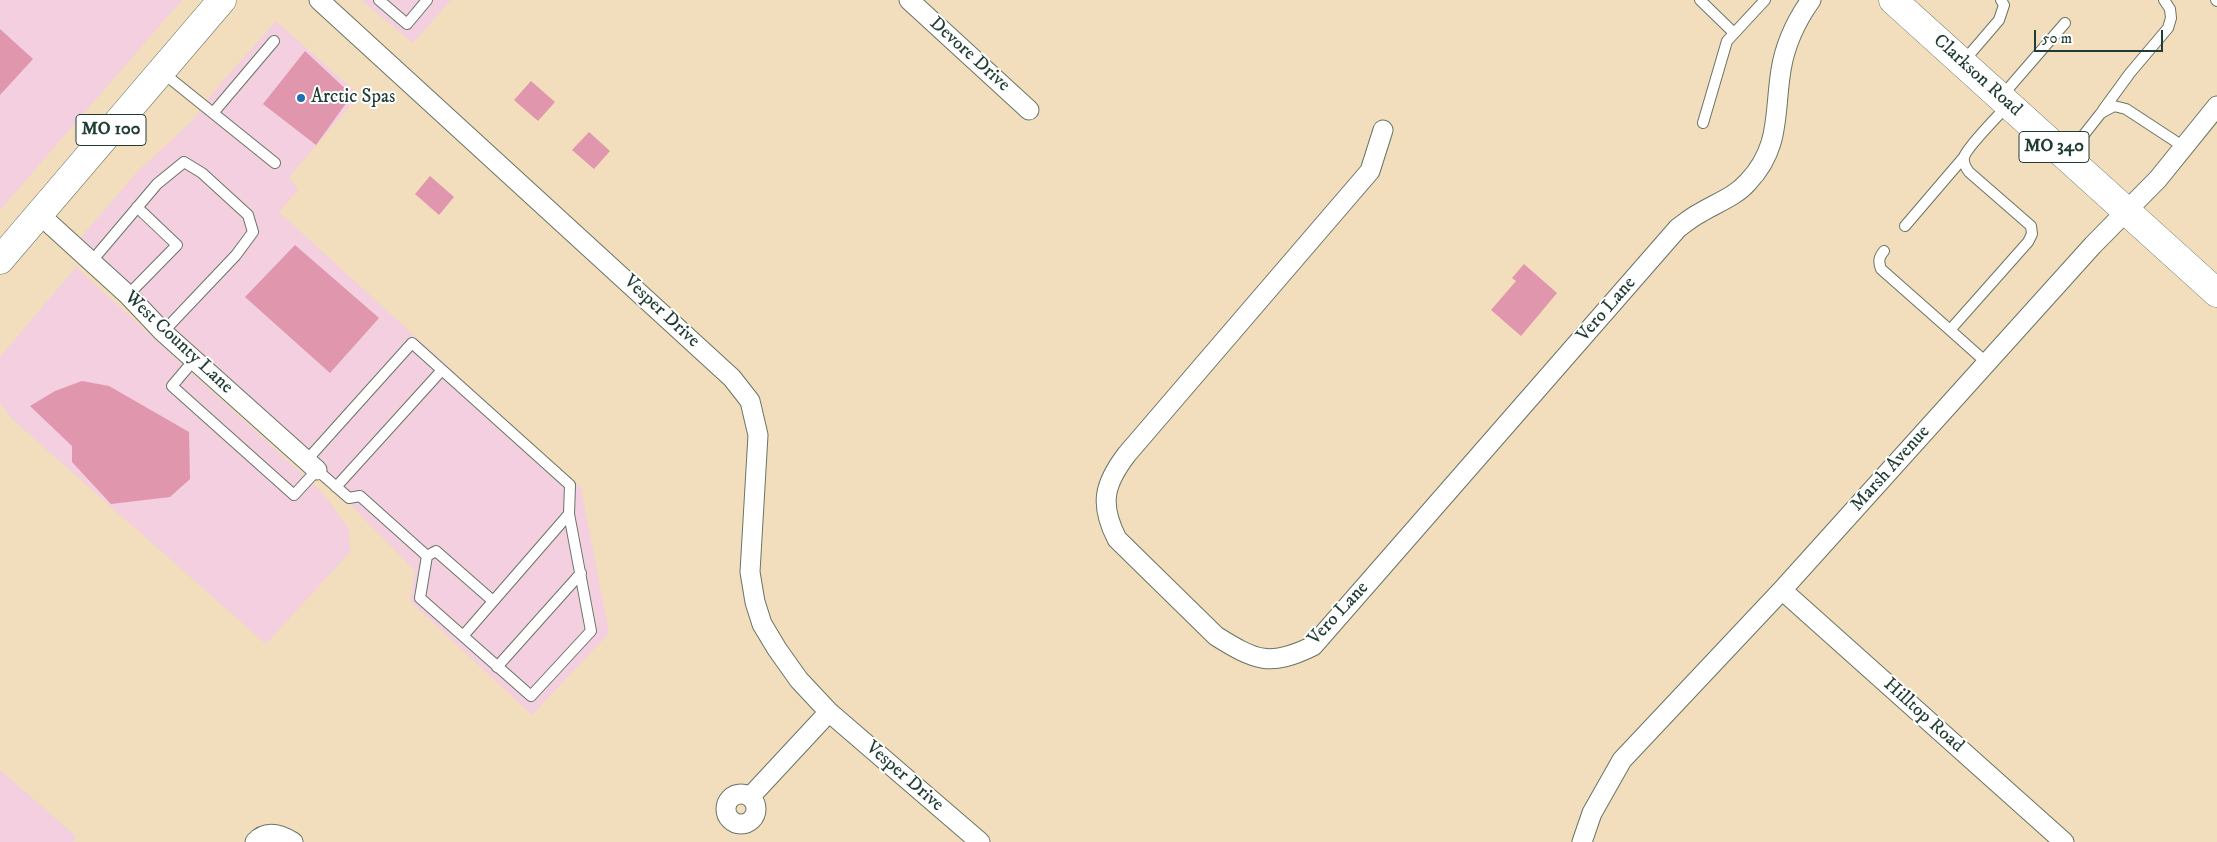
<!DOCTYPE html>
<style>
body{margin:0}
#map{position:relative;width:2217px;height:842px;overflow:hidden;background:#f2ddbd;font-family:"IM FELL DW Pica",serif}
canvas{display:block}
.scale{position:absolute;left:2034px;top:30px;width:129px;height:22px;box-sizing:border-box;border:2px solid #1f3d34;border-top:0;padding-left:6px;font-size:15px;line-height:18px;white-space:nowrap;color:#1f3d34;-webkit-text-stroke:4px #fff;paint-order:stroke}
</style>
<div id="map">
<canvas width="2217" height="842"></canvas>
<div class="scale">50 m</div>
</div>
<script>
const c = document.querySelector('canvas').getContext('2d');
c.lineJoin = 'round';
function fillPath(path, color) { c.fillStyle = color; c.fill(path, 'evenodd'); }
function trace(path, color, width, dash) { c.strokeStyle = color; c.lineWidth = width; c.lineCap = dash ? 'butt' : 'round'; c.setLineDash(dash || []); c.stroke(path); }
function label(font, color, halo, rows, align = 'center') {
  c.font = font + ' "IM FELL DW Pica",serif'; c.lineWidth = 4; c.setLineDash([]); c.textBaseline = 'middle'; c.strokeStyle = halo; c.fillStyle = color; for (const [text, x, y, turn = 0] of rows) {
    c.save(); c.translate(x, y); c.rotate((+turn || 0) * Math.PI / 180); c.textAlign = isNaN(turn) ? turn : align; if (halo) c.strokeText(text, 0, 0); c.fillText(text, 0, 0); c.restore();
  }
}
const built = new Path2D(`
 M0,0H182L0,210Z
 M361,0H451L413,43Z
 M276,21L359,95L289,177L298,190L279,212L581,488L609,633L532,715L410,601L415,571L293,445L183,345L81,237L138,171L190,123L221,83Z
 M76,267L322,492L349,529L350,552L266,644L12,419L0,403V357Z
 M0,770L77,837L72,842H0Z`);
const building = new Path2D(`
 M0,29L33,59L0,95Z
 M305,51L352,95L316,145L263,104Z
 M531,81L555,102L538,121L514,100Z
 M589,132L610,151L594,169L572,150Z
 M430,176L454,197L439,215L415,194Z
 M295,245L379,318L330,373L245,297Z
 M1524,264L1557,293L1521,336L1491,310L1516,281L1512,278Z
 M82,381L109,386L189,432L190,479L170,497L111,504L72,462V446L30,406L55,391Z`);
const service = new Path2D(`
 M379,0L407,24L427,0
 M1700,0L1734,33
 M2216,0L2217,1
 M1963,62L1999,20L2004,5L2001,0
 M162,72L275,163
 M2001,97L2065,23
 M2103,110L2130,73L2168,28L2171,18L2170,9L2164,0
 M213,113L274,41
 M1703,123L1727,41L1765,0
 M2067,156L2101,113L2114,106L2126,109L2184,147
 M1905,226L1964,157
 M1884,251C1879,257 1878,261 1881,269L1950,330
 M91,262L157,184L184,162L202,173L248,215L253,232L236,255L163,332
 M128,295L177,245L137,207
 M194,360L172,386L294,495L317,470L349,498L360,496L427,556
 M1987,363L1950,330L2028,242L2032,234L2031,226L1969,172C1966,168 1963,163 1964,157C1967,147 1998,116 2007,106
 M306,461L412,343L570,485L569,514L591,631L531,696L463,636L569,514
 M336,487L442,370
 M427,556L420,598L463,636
 M427,556L436,551L493,601
 M497,667L581,573`);
const minor = new Path2D(`
 M319,0L732,378L750,401L758,435L750,572L755,602L762,624L777,649L799,680L829,712L980,842
 M909,0L1029,110
 M1383,130L1370,171L1127,454C1104,484 1099,504 1117,539L1216,636C1256,661 1270,667 1313,646L1678,228C1685,223 1692,217 1700,213C1716,203 1735,197 1748,182C1781,147 1774,113 1781,70C1785,45 1796,21 1811,0
 M39,214L128,295L163,332L317,470
 M1782,590L2064,842
 M726 809a15 15 0 1 1 30 0a15 15 0 1 1-30 0Z
 M750,797L829,712
 M255,842C266,830 280,834 293,842
 M1582,842L1592,813L1622,760L1782,590L2093,245L2158,179L2217,106`);
const primary = new Path2D(`
 M1893,0L2217,293`);
const trunk = new Path2D(`
 M0,260L222,0`);
const markers = [
 [301,98,5,"#1f6fb2"]
];
const shields = [
 [111,130,70],
 [2054,147,70]
];
const shieldNames = [
 ["MO 100",111,130],
 ["MO 340",2054,147]
];
const streetNames = [
 ["Devore Drive",969,55,42],
 ["Clarkson Road",1977,76,42],
 ["Vero Lane",1607,310,-49],
 ["Vesper Drive",661,312,43],
 ["West County Lane",178,343,43],
 ["Marsh Avenue",1891,469,-48],
 ["Vero Lane",1339,614,-47],
 ["Hilltop Road",1923,716,42],
 ["Vesper Drive",904,777,41]
];
const poiNames = [
 ["Arctic Spas",311,98]
];
fillPath(built, '#f3cfdf');
fillPath(building, '#e096ad');
trace(service, '#697564', 12);
trace(minor, '#697564', 21);
trace(primary, '#697564', 29);
trace(trunk, '#697564', 29);
trace(service, '#fff', 10);
trace(minor, '#fff', 19);
trace(primary, '#fff', 28);
trace(trunk, '#fff', 28);
for (const [x, y, r, color] of markers) { const dot = new Path2D(); dot.arc(x, y, r, 0, 2 * Math.PI); c.fillStyle = color; c.fill(dot); trace(dot, '#fff', 2); }
for (const [x, y, w] of shields) { const box = new Path2D(); box.roundRect(x - w / 2, y - 15.5, w, 31, 4); c.fillStyle = '#fff'; c.fill(box); trace(box, '#1f3d34', 1); }
label('bold 18px', '#1f3d34', null, shieldNames);
label('19px', '#1f3d34', '#fff', streetNames);
label('19px', '#1f3d34', '#fff', poiNames, 'left');
</script>
